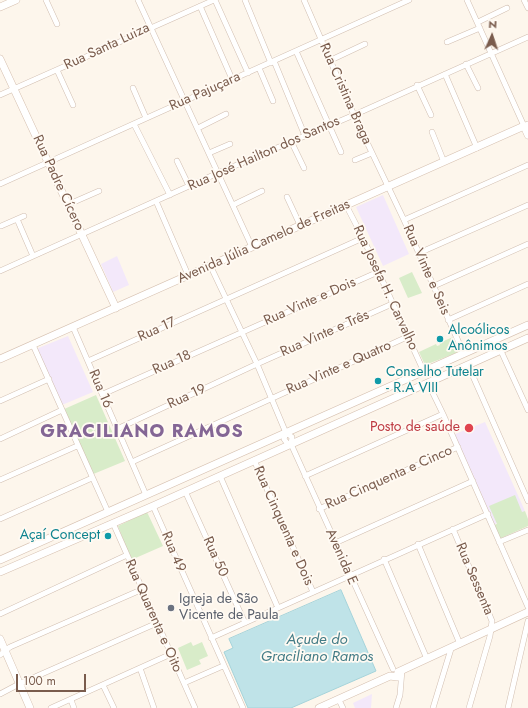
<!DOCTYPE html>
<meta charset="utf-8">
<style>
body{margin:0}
#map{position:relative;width:528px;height:708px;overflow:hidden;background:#fdf6ec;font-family:Jost,sans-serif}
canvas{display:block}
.north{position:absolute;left:472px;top:16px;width:40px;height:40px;-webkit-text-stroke:3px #fffaf3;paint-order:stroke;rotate:3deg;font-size:11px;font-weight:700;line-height:16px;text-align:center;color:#7a5c4d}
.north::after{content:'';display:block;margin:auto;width:14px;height:18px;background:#7a5c4d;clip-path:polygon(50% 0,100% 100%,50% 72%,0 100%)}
.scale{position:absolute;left:16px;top:674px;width:70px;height:18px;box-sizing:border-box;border:2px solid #7a5c4d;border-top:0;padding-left:5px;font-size:12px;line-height:14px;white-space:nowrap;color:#7a5c4d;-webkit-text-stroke:3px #fffaf3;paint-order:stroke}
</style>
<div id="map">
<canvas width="528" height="708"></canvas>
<div class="north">N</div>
<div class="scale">100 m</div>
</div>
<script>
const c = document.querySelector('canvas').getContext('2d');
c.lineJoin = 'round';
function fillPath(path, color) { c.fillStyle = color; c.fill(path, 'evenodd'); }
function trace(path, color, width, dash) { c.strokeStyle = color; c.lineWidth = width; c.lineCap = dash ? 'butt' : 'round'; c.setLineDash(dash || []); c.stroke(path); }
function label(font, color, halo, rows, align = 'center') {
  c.font = font + ' Jost,sans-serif'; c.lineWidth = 3.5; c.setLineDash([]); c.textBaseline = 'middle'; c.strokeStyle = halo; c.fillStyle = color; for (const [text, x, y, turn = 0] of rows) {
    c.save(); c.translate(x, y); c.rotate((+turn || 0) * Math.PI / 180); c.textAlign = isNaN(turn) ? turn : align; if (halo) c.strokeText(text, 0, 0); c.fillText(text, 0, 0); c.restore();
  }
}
const education = new Path2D(`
 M383,195L409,254L383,266L356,207Z
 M117,256L129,285L113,292L101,264Z
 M68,336L93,392L62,405L36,349Z
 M485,422L525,511L493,525L453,435Z
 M372,694L371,708H355L353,703Z`);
const green = new Path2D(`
 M412,272L422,293L408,298L399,278Z
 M453,337L459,352L425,365L419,352L436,344L437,346L440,345L439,343Z
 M96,395L125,461L91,475L62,410Z
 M515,495L522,512L525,511L528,519V526L499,539L493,525L497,524L489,506Z
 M147,512L163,546L131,560L118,526Z
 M191,642L193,646L202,642L208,656L199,660L201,664L187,670L178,648Z`);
const water = new Path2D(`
 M341,590L376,671L291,708H248L224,652L233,648L229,639Z`);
const street = new Path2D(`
 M46,0L57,24
 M138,0L252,247
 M215,0L248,73
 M245,0L271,63
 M304,0L354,115L404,220L464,354
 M467,0L524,126L528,124
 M524,0L528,8
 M200,6L232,79
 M478,22L507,8
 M447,42L480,28
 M296,51L341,152
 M331,60L365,44
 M274,61L305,136
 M466,64L478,88
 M259,68L273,101
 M57,70L73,105
 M445,74L477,148
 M417,85L431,115
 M133,88L146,118
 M0,95L214,0
 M134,124L170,195
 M198,128L226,114
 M432,132L444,162
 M291,141L304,168
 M209,153L230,144
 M355,160L372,153
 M177,161L189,186
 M0,184L409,0
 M287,197L300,225
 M156,201L188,275
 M67,205L99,191
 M233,205L262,191
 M346,205L363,238L424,372
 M17,219L33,256
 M404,220L528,165
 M1,226L24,216
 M419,253L528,205
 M210,265L257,364L286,433L284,439L287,443L291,444
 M0,271L218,173L354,115L528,37
 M434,286L528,244
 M448,320L528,284
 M73,327L146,495
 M33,345L108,512
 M501,351L528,410
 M88,361L363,238
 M468,365L528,501
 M428,383L443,414L528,607
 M103,394L378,272
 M0,401L49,379
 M117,429L257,364L392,304
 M286,433L292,437L291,444L393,669
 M0,439L62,410
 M254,460L313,592
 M132,462L407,337
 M220,476L278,608
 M305,476L443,414
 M0,480L77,446
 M185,491L245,623
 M153,506L243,708
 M319,509L458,447
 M0,519L92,478
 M113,523L195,708
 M453,529L492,621L490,636L469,708
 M499,542L528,530
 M335,543L473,481
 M418,544L460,644
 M384,559L427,659
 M0,614L127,555
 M211,638L488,514
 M0,655L10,647L143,589
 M140,668L154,708
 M184,683L223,666
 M103,685L114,708
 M0,694L19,684L157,623
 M71,700L74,708
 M339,700L343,708
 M51,708L171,654
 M396,708L400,695L402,670
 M433,708L451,649
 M508,708L528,621`);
const secondary = new Path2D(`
 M0,7L16,0
 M0,59L116,308
 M0,359L524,126L528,135
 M0,560L528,325
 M0,572L153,506L528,338
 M0,639L30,708
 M319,708L390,676L397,677L398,672L528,612`);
const markers = [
 [440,339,4,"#0f9aa8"],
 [378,381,4,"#0f9aa8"],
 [469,428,5,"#e0444e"],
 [108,536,4,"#0f9aa8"],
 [171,608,4,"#6b7280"]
];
const streetNames = [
 ["Rua Santa Luiza",107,47,-25],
 ["Rua Pajuçara",205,92,-24],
 ["Rua Cristina Braga",345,94,66],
 ["Rua José Hailton dos Santos",264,154,-24],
 ["Rua Padre Cícero",58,183,65],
 ["Avenida Júlia Camelo de Freitas",264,242,-24],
 ["Rua Vinte e Seis",426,270,66],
 ["Rua Josefa H. Carvalho",385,288,65],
 ["Rua Vinte e Dois",310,302,-24],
 ["Rua 17",157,330,-24],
 ["Rua Vinte e Três",325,334,-24],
 ["Rua 18",172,363,-24],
 ["Rua Vinte e Quatro",339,368,-24],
 ["Rua 16",100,389,67],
 ["Rua 19",187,397,-25],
 ["Rua Cinquenta e Cinco",389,478,-24],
 ["Rua Cinquenta e Dois",283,526,66],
 ["Rua 49",173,552,67],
 ["Rua 50",215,557,66],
 ["Avenida E",341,557,66],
 ["Rua Sessenta",474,579,67],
 ["Rua Quarenta e Oito",153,616,66]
];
const cultureNames = [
 ["Alcoólicos",448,331],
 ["Anônimos",448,347],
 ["Conselho Tutelar",386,373],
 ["- R.A VIII",386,389],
 ["Açaí Concept",100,536,"right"]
];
const healthNames = [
 ["Posto de saúde",460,428]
];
const worshipNames = [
 ["Igreja de São",179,600],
 ["Vicente de Paula",179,616]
];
const waterNames = [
 ["Açude do",317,640],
 ["Graciliano Ramos",317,657]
];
const districtNames = [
 ["GRACILIANO RAMOS",142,433]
];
fillPath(education, '#f3e8fa');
fillPath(green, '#d8ecc9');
fillPath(water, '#bfe3e8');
trace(water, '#a5d3da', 1);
trace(street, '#d1beb0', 6);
trace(secondary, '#d6c0b0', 8);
trace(street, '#fff', 5);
trace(secondary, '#fff', 7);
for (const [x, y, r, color] of markers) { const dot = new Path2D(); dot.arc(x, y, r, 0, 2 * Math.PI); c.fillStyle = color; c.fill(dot); trace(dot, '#fffaf3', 1.5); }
label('14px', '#7a5c4d', '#fffaf3', streetNames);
label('14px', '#0d838f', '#fffaf3', cultureNames, 'left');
label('14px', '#be3a42', '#fffaf3', healthNames, 'right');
label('14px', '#5b616d', '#fffaf3', worshipNames, 'left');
label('italic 15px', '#437c86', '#fffaf3', waterNames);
c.letterSpacing = '1px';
label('bold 18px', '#846695', '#fffaf3', districtNames);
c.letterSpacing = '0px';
</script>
